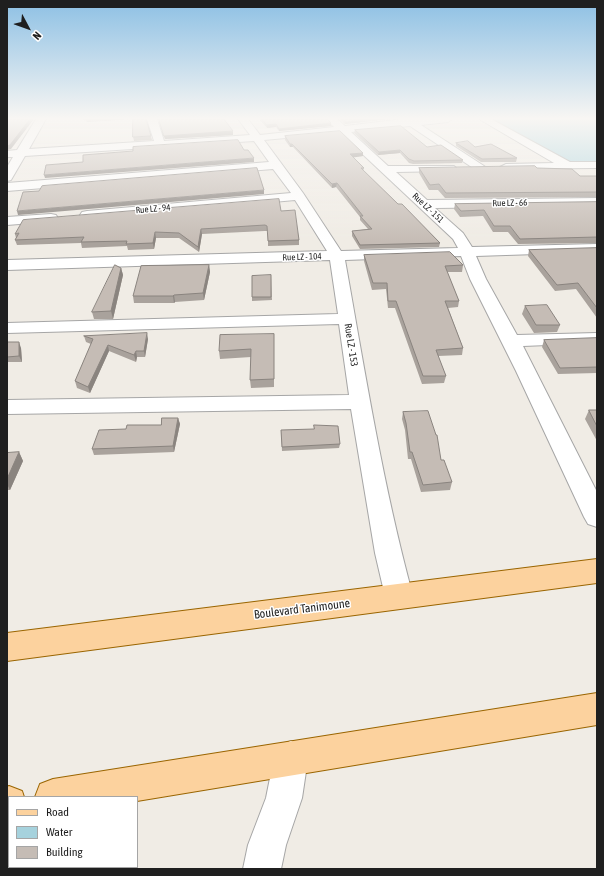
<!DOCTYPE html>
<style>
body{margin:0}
#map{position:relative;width:604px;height:876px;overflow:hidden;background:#f0ece5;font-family:"Asap Condensed",sans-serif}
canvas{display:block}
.frame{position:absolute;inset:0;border:8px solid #1f1f1f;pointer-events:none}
.legend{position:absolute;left:8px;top:796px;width:130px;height:72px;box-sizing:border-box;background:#fff;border:1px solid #a5a5a5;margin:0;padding:5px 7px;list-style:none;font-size:12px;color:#1f1f1f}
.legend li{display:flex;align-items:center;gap:8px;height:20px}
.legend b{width:20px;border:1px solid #a5a5a5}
.north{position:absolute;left:8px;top:8px;width:40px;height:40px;-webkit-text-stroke:3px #fff;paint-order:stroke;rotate:131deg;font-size:11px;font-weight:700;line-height:16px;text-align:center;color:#1f1f1f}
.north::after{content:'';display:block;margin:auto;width:14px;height:18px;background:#1f1f1f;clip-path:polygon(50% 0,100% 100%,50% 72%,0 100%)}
</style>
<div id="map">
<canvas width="604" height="876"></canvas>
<div class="frame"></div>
<ul class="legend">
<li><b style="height:5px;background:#fcd29e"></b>Road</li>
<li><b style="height:11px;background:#a6d2dd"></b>Water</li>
<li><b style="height:11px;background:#c5bcb5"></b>Building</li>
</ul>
<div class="north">N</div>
</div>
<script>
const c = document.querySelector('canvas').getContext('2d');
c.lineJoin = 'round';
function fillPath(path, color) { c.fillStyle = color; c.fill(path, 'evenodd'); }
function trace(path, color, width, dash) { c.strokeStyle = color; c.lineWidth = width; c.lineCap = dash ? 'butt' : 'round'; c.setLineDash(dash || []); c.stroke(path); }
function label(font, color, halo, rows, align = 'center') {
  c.font = font + ' "Asap Condensed",sans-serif'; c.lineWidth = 3; c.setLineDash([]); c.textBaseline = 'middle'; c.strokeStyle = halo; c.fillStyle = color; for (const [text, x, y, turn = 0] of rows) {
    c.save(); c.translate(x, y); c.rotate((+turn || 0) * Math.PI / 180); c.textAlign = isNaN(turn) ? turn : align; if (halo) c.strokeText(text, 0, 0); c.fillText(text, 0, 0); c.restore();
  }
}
const water = new Path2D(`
 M490,119H597V161L569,162L533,142L525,140Z`);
const street = new Path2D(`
 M36,119H46L29,149L154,141L147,119H157L164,141L250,135L238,119H248L260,135L334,127L326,119H337L345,126L404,119H453L448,122L421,125L484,166L486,168L484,170H476L410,126L351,132L388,166H454L456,168L454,170L450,171L396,172L427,200L597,198V206L435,208L463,233L472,247L597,244V252L476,256L486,279L517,335L597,333V343L523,346L597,492V527L588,524L584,517L516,371L470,279L461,256L345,260C365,372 383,486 413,596L409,605L399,609L389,605L385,596L375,553L351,409L7,414V400L349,395L339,324L7,333V323L338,314L330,260L7,270V260L327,251L295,200L87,219L82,218L80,215L82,212L87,211L291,193L273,169L7,191V183L269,162L254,141L25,156L11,180L7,181V167L13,157H7V151L17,150ZM340,133L453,239L458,248L341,251L303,193L264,140Z
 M479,119H491L570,162H597V168L502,169L500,167L506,164L554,163Z
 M51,214L56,215L58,218L56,221L7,225V217Z
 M291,741L303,746L308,758L302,798L286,845L281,869H243L248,845L266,798L274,758L279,746Z`);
const primary = new Path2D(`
 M597,559V583L7,661V633Z
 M597,693V725L137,801V797H35L40,784L53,779Z
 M9,786L22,791L24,797H9V822L7,823V787Z`);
const wall = new Path2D(`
 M83,119H131L87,122Z
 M158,119H224L233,135L165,139Z
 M259,119H327L331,123V126L279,131L276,127L267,128Z
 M339,119H389L345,124Z
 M355,130L427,147L463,160L462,163L413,164L409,163L400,153L378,155L354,133Z
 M151,136L152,140L134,141L133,137Z
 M285,136L363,153V156L353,157L364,168L363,171L440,243L439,247L360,249L352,236V231L368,229L360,220V217L336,187L332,188L293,147H290L285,140Z
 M456,143L475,147L517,158L516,162H481L456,146Z
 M419,168H537L580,176H597V197L445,198L438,190H429L419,173Z
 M597,202V243L518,244L508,232H493L483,216L460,217L454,209L455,204Z
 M281,211L299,240V245L268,246V231H265L202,234L199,252L179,238H156L154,249L128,250L127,246L82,248L81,243L17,245L15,240L16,238L15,234Z
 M597,248V318L576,289L555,291L528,256L529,250Z
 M364,255L463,265L462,272H447L459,301L458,307L448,308L463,348L462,355L438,356L446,376L444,383L422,384L395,308H388L386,289L372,290L364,261Z
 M209,265L210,272L204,300L175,302L174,303H134L133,296Z
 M121,268L123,275L113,319H94L92,312Z
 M271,275L272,300L252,301V297Z
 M525,306L560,325L557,332L534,333L522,314Z
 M274,334V387L251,388L250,380L251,357L220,359L219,351Z
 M84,336L148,339L145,357H137L136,362L109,351L90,393L77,388L75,381L91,344L86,342Z
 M597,338V373L558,374L542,347L544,340Z
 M7,342L21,348L22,362H7Z
 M589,410H597V441L585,419Z
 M403,412L441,460L452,482L450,490L421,492L411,459H408L405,430L402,419Z
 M178,418L180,424L174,452L94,455L92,449L126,429L161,425Z
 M281,430L340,444L339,448L282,451Z
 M19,452L23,461L10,490H7V453Z`);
const shadedWall = new Path2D(`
 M30,119H34L11,149L7,150V146Z
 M87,119H131L87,122Z
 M367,119H389L345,124L346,122Z
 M331,123V126L279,131V129Z
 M276,124V127L267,128V125Z
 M233,131V135L165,139L164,136Z
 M290,144H292L293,147H290Z
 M400,150V153L378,155L379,152Z
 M363,153V156L350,158V154Z
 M254,158V162L45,178L44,175Z
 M337,183L336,187L332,188V184Z
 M264,190V194L18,215L17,211Z
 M201,229L202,234L199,252L198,247Z
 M155,232L156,238L154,249L153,243Z
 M209,265L210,272L204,300L203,293Z
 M121,268L123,275L113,319L111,311Z
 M174,295L175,302L174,303L173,296Z
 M147,333L148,339L145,357L144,351Z
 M19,342L21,348L22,362L19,356Z
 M108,345L109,351L90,393L88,387Z
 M136,351L137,357L136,362L134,355Z
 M178,418L180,424L174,452L173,446Z
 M19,452L23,461L10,490L7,484V479Z`);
const building = new Path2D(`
 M7,119H30L10,145L7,146Z
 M133,119H146L151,136L133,137Z
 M159,119H224L233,131L164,136Z
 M262,119H327L331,123L279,129L276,124L267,125Z
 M343,119H367L346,122Z
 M401,126L427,147L441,145L463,160L414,161L409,159L400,150L379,152L355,130Z
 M340,131L363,153L350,154L364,168H361L398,204H402L440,243L360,245L352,231L372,229L360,216H363L337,183L332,184L292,144H290L285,136Z
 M238,140L244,150H248L254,158L44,175L46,165L83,162V155L133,151V147Z
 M468,141L475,147L491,144L517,158L482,159L456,143Z
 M535,166L537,168L572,169L580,176H597V192L446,193L439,184L430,185L419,168Z
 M257,168L264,190L17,211L23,192L39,191L42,186Z
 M279,199L281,211L295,210L299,240L268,241L267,226L265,225L201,229L198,247L179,233L155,232L153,243L126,244L127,241L81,242L84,237L15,240L19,233L15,234L23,220Z
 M597,202V237L520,239L510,226H494L484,210L461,211L455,204Z
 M597,248V308L578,283L557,285L529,250Z
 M450,252L463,265L445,266L459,301H445L463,348L436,350L446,376H423L396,301H388L387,283H373L364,255Z
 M115,265L121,268L111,311L92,312Z
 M209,265L203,293L174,295L173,296H133L141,266Z
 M271,275V297H252V276Z
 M547,305L560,325H536L525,306Z
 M147,333L144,351H136L134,355L108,345L88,387L75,381L93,339L84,336Z
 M274,334V379L250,380L251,349L219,351L220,335Z
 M597,338V367L560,368L544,340Z
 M7,342H19V356L7,357Z
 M589,410H597V426Z
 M428,411L436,435H437L441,460H444L452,482L423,485L412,452H410L406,423L403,412Z
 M162,418H178L173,446L92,449L99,430L126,429L127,425H161Z
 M314,425L338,426L340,444L282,447L281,430L314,429Z
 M19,452L7,479V453Z`);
const farStreetnames = [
 ["Rue LZ - 66",510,203,-1],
 ["Rue LZ - 151",428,208,43],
 ["Rue LZ - 94",153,209,-5],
 ["Rue LZ - 104",302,257,-2]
];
const streetNames = [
 ["Rue LZ - 153",351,345,81]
];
const nearStreetnames = [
 ["Boulevard Tanimoune",302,609,-7]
];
fillPath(water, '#a6d2dd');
trace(street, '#a6a6a6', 2);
trace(primary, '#9a6500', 2);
fillPath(street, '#fff');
fillPath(primary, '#fcd29e');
fillPath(wall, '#a9a29c');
fillPath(shadedWall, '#8a847f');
fillPath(building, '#c5bcb5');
trace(building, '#8a847f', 1);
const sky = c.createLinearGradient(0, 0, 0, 242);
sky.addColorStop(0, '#8dc0e4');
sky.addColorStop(0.49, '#f8f6f3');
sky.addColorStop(1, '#f8f6f300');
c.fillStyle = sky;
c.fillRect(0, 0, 604, 242);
label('9px', '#1f1f1f', '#fff', farStreetnames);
label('10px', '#1f1f1f', '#fff', streetNames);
label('12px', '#1f1f1f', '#fff', nearStreetnames);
</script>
